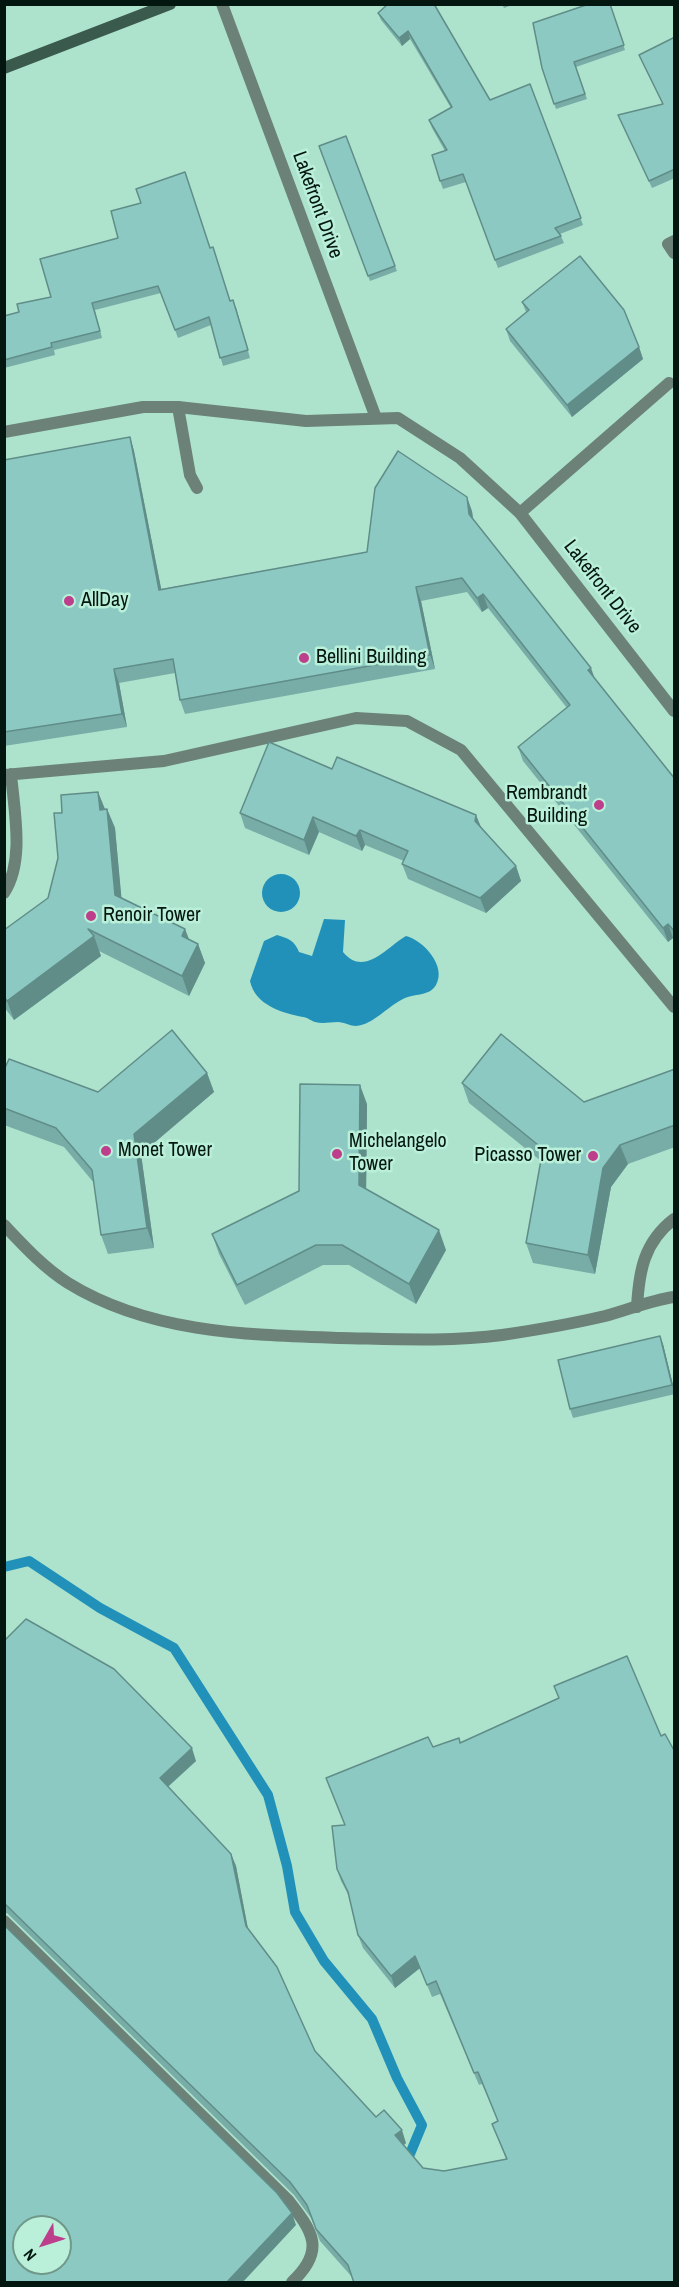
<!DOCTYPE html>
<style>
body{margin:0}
#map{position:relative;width:679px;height:2287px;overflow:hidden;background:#ade3cd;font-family:"Archivo Narrow",sans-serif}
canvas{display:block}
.frame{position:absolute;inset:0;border:6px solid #03160f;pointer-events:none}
.north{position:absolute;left:12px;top:2215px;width:60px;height:60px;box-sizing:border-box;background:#baf0da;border:2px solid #719989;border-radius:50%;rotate:231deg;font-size:16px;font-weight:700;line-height:24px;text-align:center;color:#03160f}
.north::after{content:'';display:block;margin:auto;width:21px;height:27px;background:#bd3e8a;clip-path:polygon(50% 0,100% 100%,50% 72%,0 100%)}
</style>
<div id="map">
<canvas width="679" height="2287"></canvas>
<div class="frame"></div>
<div class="north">N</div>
</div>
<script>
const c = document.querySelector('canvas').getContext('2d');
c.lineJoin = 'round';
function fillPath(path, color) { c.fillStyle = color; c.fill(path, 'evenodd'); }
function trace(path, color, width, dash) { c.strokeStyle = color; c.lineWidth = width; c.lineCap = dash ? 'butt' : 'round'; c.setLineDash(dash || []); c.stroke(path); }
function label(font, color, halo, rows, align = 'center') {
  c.font = font + ' "Archivo Narrow",sans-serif'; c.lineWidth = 5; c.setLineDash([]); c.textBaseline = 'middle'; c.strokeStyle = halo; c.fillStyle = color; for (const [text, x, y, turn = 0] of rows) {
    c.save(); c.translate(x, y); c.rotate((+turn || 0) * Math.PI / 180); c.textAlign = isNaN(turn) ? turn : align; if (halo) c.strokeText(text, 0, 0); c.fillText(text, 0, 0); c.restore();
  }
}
const water = new Path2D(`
 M262 893a19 19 0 1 1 38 0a19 19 0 1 1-38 0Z
 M324,919L345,920L343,952C364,978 388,946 406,936C423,940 447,966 436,985C429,997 414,993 403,999C388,1006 373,1025 356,1026C350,1026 344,1022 338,1022C330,1022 323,1024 315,1022C311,1021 307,1017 303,1017C282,1013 255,1005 250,981L264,941L277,935C288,938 295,941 299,952L312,956Z`);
const stream = new Path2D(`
 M4,1567L29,1561L100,1608L174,1648L268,1795L287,1866L295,1912L324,1961L372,2019L397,2078L422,2125L405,2166`);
const service = new Path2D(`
 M178,407L190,475L197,488
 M520,513L669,383
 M4,1921L288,2200C313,2232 326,2250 292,2282`);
const minor = new Path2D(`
 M674,241L668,244L674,253
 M4,775L164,761L356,718L407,721L461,750L674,1007
 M4,893C25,861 14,810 11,774
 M4,1225C24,1246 43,1267 68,1283C149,1333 247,1335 339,1338C394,1339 448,1342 502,1335C536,1330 571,1324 605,1316C628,1310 651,1300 674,1297
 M637,1307C639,1271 644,1242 674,1219`);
const tertiary = new Path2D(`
 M222,4L376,418
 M4,432L143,407H178L306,421L398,418L460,458L520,513L674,711`);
const secondary = new Path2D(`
 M4,68L170,4`);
const wall = new Path2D(`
 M388,4L490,100L530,84L583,225L560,234L564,243L498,268L466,182L443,189L440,181L445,151L432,128L429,120L451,108L410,39L402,46L381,20L378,13Z
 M502,4H515L504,8Z
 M610,4L625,50L576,67L587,99L556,109L542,68Z
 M675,37V178L652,188L618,115L663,104L642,62L639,55Z
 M346,136L397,271L370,281L319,146Z
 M210,248L230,301L236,307L250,358L223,366L211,325L178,338L161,293L95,310L102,338L54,350L55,355L4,368V316L19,312L51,297Z
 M522,302L639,347L643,359L572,417L510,341L506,329L526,312Z
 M130,437L134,451L161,589L367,552L472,511L473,519L595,680L675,779V939L673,938L668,942L523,761L518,747L567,708L488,608L482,612L467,592L421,601L435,669L185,714L180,700L175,673L119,683L127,727L4,746V460Z
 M98,792L105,809H107L115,828L121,897L185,929L189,939L198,944L205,963L189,996L99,951L101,956L14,1020L4,1007V930L48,898L58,858L62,813Z
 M240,813L476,815L481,827L516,866L521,881L486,913L408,879L402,864L404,861L365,845L362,851L319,832L309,855L245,828Z
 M675,1069V1147L628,1164L611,1187L595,1274L533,1263L526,1243L541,1161L469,1103L462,1083L584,1102Z
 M4,1070L98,1092L207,1073L214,1092L141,1154L154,1248L108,1254L101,1235L94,1183L64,1147L4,1125Z
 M367,1104L366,1189L446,1250L416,1304L349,1265H323L245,1305L219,1254L212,1234L299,1191Z
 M663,1344L675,1394L573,1418L570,1409Z
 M4,1641L196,1761L168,1787L231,1854L236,1866L248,1930L315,2051L376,2117L406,2143L404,2145L423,2168L444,2171L506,2159L492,2124L498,2121L482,2084L479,2085L440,1994L432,1997L420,1968L395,1988L363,1948L358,1935L350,1898L341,1881L337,1869L345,1825L326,1778L433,1747L460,1743L559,1698L554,1686L627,1656L675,2283L352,2277L320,2241L311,2218L294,2195L7,1913L4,1914Z`);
const shadedWall = new Path2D(`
 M408,31L410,39L402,46L399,38Z
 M639,347L643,359L572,417L567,405Z
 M130,437L134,451L164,603L159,590Z
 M467,497L472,511L474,527L469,514Z
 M416,587L421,601L435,669L430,655Z
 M483,594L488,608L482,612L477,598Z
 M591,668L596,682L588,670Z
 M114,669L119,683L127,727L122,714Z
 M98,792L106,812L100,810Z
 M107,809L115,828L123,914L115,895Z
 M476,815L482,830L475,821Z
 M313,817L319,832L309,855L304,840Z
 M360,830L365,845L362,851L356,836Z
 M516,866L521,881L486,913L480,898Z
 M668,924L673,938L668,942L663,928Z
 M185,929L192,948L182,936Z
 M94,936L101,956L14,1020L7,1001Z
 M198,944L205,963L189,996L182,976Z
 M207,1073L214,1092L141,1154L154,1248L147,1228L134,1134Z
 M360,1085L367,1104L366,1204L359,1185Z
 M620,1145L628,1164L611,1187L595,1274L588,1255L603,1168Z
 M439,1230L446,1250L416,1304L409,1284Z
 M660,1336L663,1344L675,1393L672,1385Z
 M192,1748L196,1761L164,1790L160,1778Z
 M231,1854L236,1866L250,1939L246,1926Z
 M415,1956L420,1968L395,1988L391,1976Z
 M402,2130L406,2143L400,2148L395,2135Z
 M292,2213L296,2225L242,2283H226Z`);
const building = new Path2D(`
 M388,4H434L490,100L530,84L581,218L555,228L561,236L495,260L463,174L440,181L432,155L447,150L429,120L452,107L408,31L399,38L378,13Z
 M589,4H610L624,45L574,62L585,94L554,104L542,68L533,23Z
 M675,37V169L649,181L618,115L663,104L639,55Z
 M346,136L395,266L368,276L319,146Z
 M185,172L210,248L213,247L230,301L233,300L248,350L220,358L209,317L175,330L158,286L92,303L100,331L51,343L52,347L4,360V316L19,312L17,304L51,297L40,259L118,238L111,211L141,203L136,189Z
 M580,256L624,310L639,347L567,405L506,329L529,310L522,302Z
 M130,437L159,590L367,552L375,488L398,451L467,497L469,514L591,668L588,670L675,779V932L668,924L663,928L518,747L570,705L483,594L477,598L462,578L416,587L430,655L180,700L173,659L114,669L122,714L4,732V460Z
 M269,742L332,769L337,757L476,815L475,821L516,866L480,898L402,864L408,851L360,830L356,836L313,817L304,840L240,813Z
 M98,792L100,810L107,809L115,895L185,929L182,936L198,944L182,976L88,929L94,936L7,1001L4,997V930L48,898L58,858L54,813H62L61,795Z
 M172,1030L207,1073L134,1134L147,1228L101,1235L92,1170L56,1128L4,1108V1070L9,1059L98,1092Z
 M501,1034L584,1102L675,1069V1125L620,1145L603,1168L588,1255L526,1243L543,1149L462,1083Z
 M300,1084L360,1085L359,1185L439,1230L409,1284L342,1245H316L237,1285L212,1234L299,1191Z
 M660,1336L672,1385L570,1409L558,1360Z
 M26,1619L114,1669L192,1748L160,1778L231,1854L246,1926L277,1967L315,2051L376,2117L384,2110L402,2130L395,2135L423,2168L444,2171L507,2159L492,2124L498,2121L478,2072L474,2073L436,1981L427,1985L415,1956L391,1976L358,1935L348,1892L337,1869L332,1826L345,1825L326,1778L428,1737L433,1747L459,1738L460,1743L559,1698L554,1686L627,1656L661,1736L665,1734L675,1752V2283H354L348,2265L316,2229L307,2205L290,2182L4,1903V1641Z
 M4,1925L277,2193L292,2213L226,2283H4ZM24,2227H60V2263H24Z`);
const markers = [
 [69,601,6,"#bd3e8a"],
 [304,658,6,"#bd3e8a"],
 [599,805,6,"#bd3e8a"],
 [91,916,6,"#bd3e8a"],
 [106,1151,6,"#bd3e8a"],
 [337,1154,6,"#bd3e8a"],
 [593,1156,6,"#bd3e8a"]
];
const streetNames = [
 ["Lakefront Drive",317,205,70],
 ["Lakefront Drive",602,587,52]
];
const poiNames = [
 ["AllDay",81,601],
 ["Bellini Building",316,658],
 ["Rembrandt",587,794,"right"],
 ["Building",587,817,"right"],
 ["Renoir Tower",103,916],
 ["Michelangelo",349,1142],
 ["Tower",349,1165],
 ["Monet Tower",118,1151],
 ["Picasso Tower",581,1156,"right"]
];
fillPath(water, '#2191b9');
trace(stream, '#2191b9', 10);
trace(service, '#6c8278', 12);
trace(minor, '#6c8278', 12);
trace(tertiary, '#6c8278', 12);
trace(secondary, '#3a5a4d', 12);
fillPath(wall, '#78ada7');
fillPath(shadedWall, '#618d88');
fillPath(building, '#8bc9c2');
trace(building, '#618d88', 1.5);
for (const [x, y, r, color] of markers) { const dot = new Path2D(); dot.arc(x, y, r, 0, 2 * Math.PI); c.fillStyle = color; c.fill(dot); trace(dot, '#baf0da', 2); }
label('20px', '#03160f', '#baf0da', streetNames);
label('20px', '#03160f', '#baf0da', poiNames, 'left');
</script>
